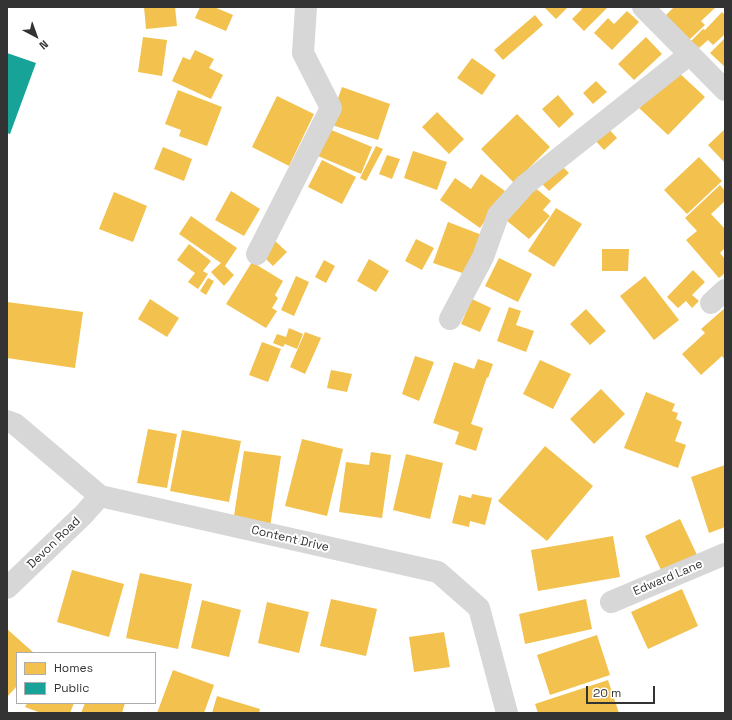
<!DOCTYPE html>
<style>
body{margin:0}
#map{position:relative;width:732px;height:720px;overflow:hidden;background:#fff;font-family:"Space Grotesk",sans-serif}
canvas{display:block}
.frame{position:absolute;inset:0;border:8px solid #333;pointer-events:none}
.legend{position:absolute;left:16px;top:652px;width:140px;height:52px;box-sizing:border-box;background:#fff;border:1px solid #adadad;margin:0;padding:5px 7px;list-style:none;font-size:12px;color:#333}
.legend li{display:flex;align-items:center;gap:8px;height:20px}
.legend b{width:20px;border:1px solid #adadad}
.north{position:absolute;left:16px;top:16px;width:40px;height:40px;-webkit-text-stroke:3px #fff;paint-order:stroke;rotate:139deg;font-size:11px;font-weight:700;line-height:16px;text-align:center;color:#333}
.north::after{content:'';display:block;margin:auto;width:14px;height:18px;background:#333;clip-path:polygon(50% 0,100% 100%,50% 72%,0 100%)}
.scale{position:absolute;left:586px;top:686px;width:69px;height:18px;box-sizing:border-box;border:2px solid #333;border-top:0;padding-left:5px;font-size:12px;line-height:14px;white-space:nowrap;color:#333;-webkit-text-stroke:3px #fff;paint-order:stroke}
</style>
<div id="map">
<canvas width="732" height="720"></canvas>
<div class="frame"></div>
<ul class="legend">
<li><b style="height:11px;background:#f2c14e"></b>Homes</li>
<li><b style="height:11px;background:#17a398"></b>Public</li>
</ul>
<div class="north">N</div>
<div class="scale">20 m</div>
</div>
<script>
const c = document.querySelector('canvas').getContext('2d');
c.lineJoin = 'round';
function fillPath(path, color) { c.fillStyle = color; c.fill(path, 'evenodd'); }
function trace(path, color, width, dash) { c.strokeStyle = color; c.lineWidth = width; c.lineCap = dash ? 'butt' : 'round'; c.setLineDash(dash || []); c.stroke(path); }
function label(font, color, halo, rows, align = 'center') {
  c.font = font + ' "Space Grotesk",sans-serif'; c.lineWidth = 4; c.setLineDash([]); c.textBaseline = 'middle'; c.strokeStyle = halo; c.fillStyle = color; for (const [text, x, y, turn = 0] of rows) {
    c.save(); c.translate(x, y); c.rotate((+turn || 0) * Math.PI / 180); c.textAlign = isNaN(turn) ? turn : align; if (halo) c.strokeText(text, 0, 0); c.fillText(text, 0, 0); c.restore();
  }
}
const homes = new Path2D(`
 M144,7H175L177,26L146,29Z
 M200,7H214L233,15L226,31L195,18Z
 M544,7H568L556,19Z
 M580,7H608L584,31L572,19L582,9Z
 M674,7H716L701,21L705,25L688,41L665,16Z
 M627,11L639,22L612,50L594,33L608,18L614,24Z
 M722,12L725,15V34L713,45L708,40L699,48L691,41L703,29L705,30Z
 M535,15L543,25L503,60L494,50Z
 M143,37L167,40L162,76L138,72Z
 M646,37L662,54L634,80L618,64Z
 M725,38V67L710,53Z
 M195,50L214,59L209,68L223,75L211,99L172,81L183,57L190,60Z
 M472,58L496,75L482,95L457,78Z
 M676,70L705,97L668,135L639,108Z
 M596,81L607,92L593,104L583,93Z
 M342,87L390,104L378,140L329,124Z
 M178,90L222,107L207,146L179,136L181,130L165,124Z
 M558,95L574,114L559,128L542,109Z
 M277,96L314,114L289,166L252,147Z
 M437,112L464,139L449,154L422,127Z
 M517,114L550,147L514,183L481,149Z
 M606,126L617,138L604,150L593,138Z
 M329,129L372,147L361,174L318,156Z
 M725,129V163L708,145Z
 M376,146L383,149L366,181L360,178Z
 M163,147L192,159L184,181L154,169Z
 M413,151L447,162L437,190L404,178Z
 M387,155L400,159L392,179L379,174Z
 M699,157L722,181L687,214L664,190Z
 M322,160L356,177L342,204L308,187Z
 M558,162L569,173L549,191L540,182Z
 M481,174L505,191L480,228L440,200L455,178L471,189Z
 M720,185L725,191V201L711,214L725,229V250L724,249L720,253L725,259V273L719,278L686,240L697,231L685,218Z
 M533,186L551,201L543,210L550,216L529,239L506,220Z
 M231,191L260,209L244,236L215,220Z
 M114,192L147,206L133,242L99,229Z
 M556,208L582,224L554,267L528,251Z
 M191,216L237,248L225,266L234,275L224,286L211,272L221,263L179,234Z
 M448,222L482,235L468,275L433,263Z
 M273,239L287,252L273,266L260,253Z
 M416,239L434,248L422,270L405,261Z
 M189,244L211,261L203,271L208,274L198,289L188,282L195,273L177,260Z
 M602,249H629L628,271H602Z
 M499,258L532,274L518,302L485,286Z
 M369,259L389,271L376,292L357,281Z
 M324,260L335,266L326,283L315,277Z
 M252,262L283,281L275,295L278,298L272,308L277,311L266,328L226,304Z
 M693,270L705,282L692,295L699,301L692,308L686,301L678,308L667,297Z
 M296,276L309,282L294,316L281,310Z
 M645,276L679,320L654,340L620,296Z
 M208,278L214,281L206,295L200,291Z
 M150,299L179,318L167,337L138,319Z
 M472,299L491,308L480,332L461,324Z
 M7,302L83,312L75,368L7,358Z
 M509,307L521,311L516,325L534,331L526,352L497,341Z
 M725,308V360L722,356L701,375L682,354L705,333L701,329Z
 M586,309L606,331L590,345L570,324Z
 M289,328L303,334L297,349L285,344L283,347L273,343L277,334L286,337Z
 M305,332L321,338L305,374L290,367Z
 M262,342L281,349L268,382L249,375Z
 M415,356L434,362L419,401L402,394Z
 M478,359L493,364L488,378L487,377L471,424L483,428L476,451L455,444L459,432L433,423L454,362L474,369Z
 M540,360L571,374L553,409L523,394Z
 M331,370L352,374L347,392L327,388Z
 M601,389L625,414L594,444L570,419Z
 M646,392L675,404L672,411L678,413L676,419L682,422L675,441L686,445L678,468L624,448Z
 M148,429L177,434L167,488L137,483Z
 M182,430L241,441L229,502L170,491Z
 M302,439L343,449L327,516L285,506Z
 M545,446L593,486L547,541L498,501Z
 M244,451L281,456L270,527L233,522Z
 M371,452L391,455L382,518L339,512L346,462L369,465Z
 M406,454L443,463L430,519L393,510Z
 M725,465V527L709,533L691,477Z
 M472,494L492,498L485,525L470,521L469,527L452,523L459,495L471,498Z
 M680,519L698,557L663,574L645,536Z
 M613,536L620,577L538,591L531,550Z
 M72,570L124,584L109,637L57,622Z
 M140,573L192,584L178,649L126,638Z
 M682,589L698,626L648,649L631,612Z
 M331,599L377,609L366,656L320,646Z
 M586,599L592,629L525,644L519,614Z
 M202,600L241,610L229,657L191,648Z
 M267,602L309,612L299,653L258,643Z
 M7,629L34,653H17V686L7,697Z
 M444,632L450,667L414,672L409,637Z
 M597,635L610,675L550,695L537,655Z
 M173,670L214,685L204,713H157Z
 M608,680L619,713H538L535,704Z
 M217,696L260,709L259,713H212Z
 M27,703H74L70,713H41L25,707Z
 M85,703H125L122,713H81Z`);
const public = new Path2D(`
 M7,53L36,63L10,134L7,133Z`);
const minor = new Path2D(`
 M643,7L725,90
 M257,254L331,108L303,53L306,7
 M711,303L725,290
 M450,319L483,257L498,215L525,185L690,54
 M7,421L15,424L100,496L438,572L479,608L507,713
 M7,588L84,514L100,496
 M611,602L725,554`);
const streetNames = [
 ["Content Drive",290,539,13],
 ["Devon Road",54,543,-44],
 ["Edward Lane",668,578,-23]
];
fillPath(homes, '#f2c14e');
fillPath(public, '#17a398');
trace(minor, '#d7d7d7', 22);
label('12px', '#333', '#fff', streetNames);
</script>
